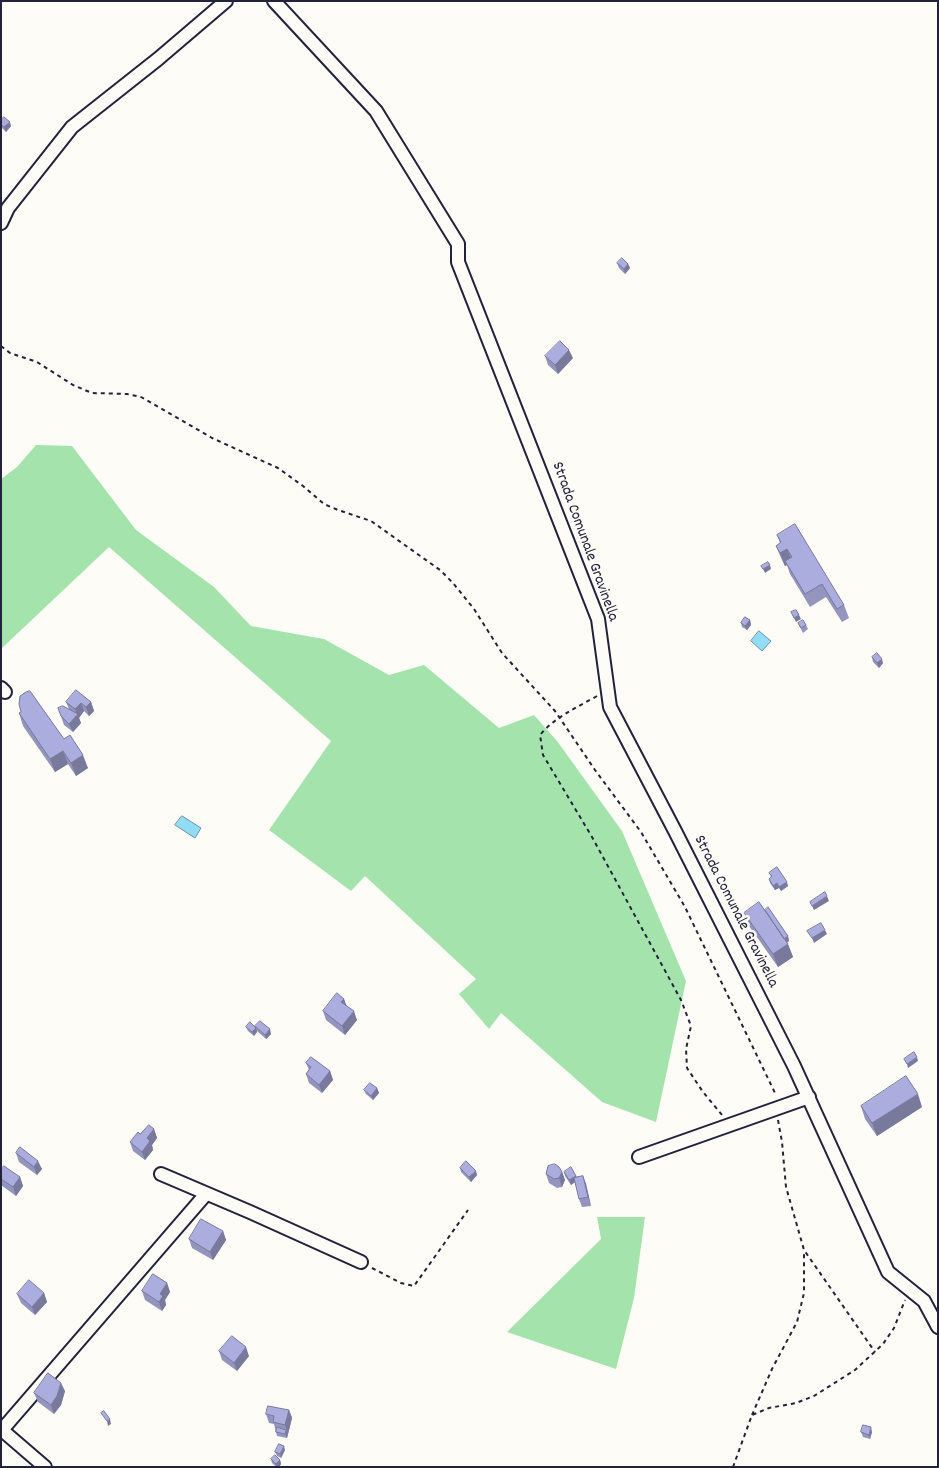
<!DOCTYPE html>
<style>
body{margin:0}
#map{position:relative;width:939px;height:1468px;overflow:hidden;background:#fdfcf7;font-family:Dekko,sans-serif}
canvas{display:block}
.frame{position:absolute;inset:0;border:2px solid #22223b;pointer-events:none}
</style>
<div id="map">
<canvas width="939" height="1468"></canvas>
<div class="frame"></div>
</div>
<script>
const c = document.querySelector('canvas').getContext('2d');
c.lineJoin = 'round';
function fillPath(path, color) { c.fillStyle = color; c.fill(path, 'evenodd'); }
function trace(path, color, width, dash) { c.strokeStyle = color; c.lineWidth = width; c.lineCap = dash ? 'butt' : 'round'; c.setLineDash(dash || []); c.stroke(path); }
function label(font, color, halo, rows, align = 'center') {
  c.font = font + ' Dekko,sans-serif'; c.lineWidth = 5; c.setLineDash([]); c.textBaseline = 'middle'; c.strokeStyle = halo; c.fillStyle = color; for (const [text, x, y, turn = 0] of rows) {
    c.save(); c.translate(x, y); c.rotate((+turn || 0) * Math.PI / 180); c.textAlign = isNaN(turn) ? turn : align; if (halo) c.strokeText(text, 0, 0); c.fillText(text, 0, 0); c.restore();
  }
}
const green = new Path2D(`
 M36,445L72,446L136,530L214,587L251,626L324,639L389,675L424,665L499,728L534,715L557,741L622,831L686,981L656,1122L602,1102L501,1013L489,1029L459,994L476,979L365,876L351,891L269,830L331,741L109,547L1,649V479L17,467Z
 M597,1217H645L634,1298L616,1369L507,1332L601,1239Z`);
const water = new Path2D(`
 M759,631L771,641L762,651L751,641Z
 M182,816L201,828L195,838L175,825Z`);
const path = new Path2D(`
 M1,346L10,353L37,362L73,385L92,393L127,394L141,397L212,438L278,468L303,486L324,504L338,510L371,521L440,570L453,583L474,609L502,653L555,711L595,770L641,832L685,907L776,1095
 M597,696C576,708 555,717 540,735L543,755L592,837L681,1000L691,1026L686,1049L687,1068L703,1092L722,1115
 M778,1120L782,1142L786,1187L804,1250L875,1352
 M372,1268L401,1283L414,1286L468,1210
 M752,1415L772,1369L797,1322L804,1293V1251
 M733,1467L752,1415L769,1408L796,1403L814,1396L855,1370L883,1344L894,1328L905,1300`);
const minor = new Path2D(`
 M274,1L376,111L458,244V262L598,619L610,707L675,831L794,1066L888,1272L924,1301L938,1327
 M1,223L8,208L72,127L158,59L226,1
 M1,688L5,692
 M639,1157L809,1097
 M161,1174L250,1212L361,1262
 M2,1430L45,1467
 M1,1431L206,1194`);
const wall = new Path2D(`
 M1,120L11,126L6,132L1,127Z
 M617,263L628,264L630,268L625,274L619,268Z
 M545,356L573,358L558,374L548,365Z
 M777,535L844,605L849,618L842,622L826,597L810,607L790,574L787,565L785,566L781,558L776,546L780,543Z
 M750,620L751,625L747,630L742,627L741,623Z
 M798,623L806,625L808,629L803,633Z
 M872,657L883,663L879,668L873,662Z
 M66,702H91L94,711L89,716L84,711L79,718L81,723L73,732L64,725L58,708L69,709Z
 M19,713L64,739L88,768L76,776L68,764L55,772L23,726Z
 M769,873L788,886L781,891L779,888L775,890L770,883L769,879L771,877Z
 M765,910L788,936L789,941L787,942L793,957L778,967L749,926L744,913Z
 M344,999L346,1006L357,1020L345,1035L326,1020L323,1011Z
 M246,1027H255L271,1034L266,1039L257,1031V1032L254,1036L248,1031Z
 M306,1063L330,1071L333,1080L322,1093L309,1083L306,1074L309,1070Z
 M377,1088L379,1093L373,1100L366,1094L364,1090Z
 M861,1106L922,1107L877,1136L865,1119Z
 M154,1129L157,1138L152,1145L153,1150L145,1160L133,1151L130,1142L140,1134Z
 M16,1153L42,1169L37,1175L19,1162Z
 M460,1168L477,1175L471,1182L461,1172Z
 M1,1169L20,1177L23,1186L16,1196L1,1185Z
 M562,1172L565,1180L562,1187L557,1188L549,1183L546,1174Z
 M564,1172L577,1177L583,1176L586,1184L591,1206L582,1207L579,1199L575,1182L571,1185L565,1176Z
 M223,1231L226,1240L213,1260L192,1248L189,1239Z
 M167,1283L170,1292L165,1300L166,1305L162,1311L145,1300L142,1291Z
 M44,1293L47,1302L35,1315L21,1303L17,1294Z
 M219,1351L249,1356L237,1371L222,1360Z
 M65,1391L61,1405L54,1414L38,1402L34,1393Z
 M289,1410L292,1418L287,1438L277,1436L274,1424L269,1423L266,1414Z
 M861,1432H872L870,1439L863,1437Z
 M285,1450L281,1458L277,1456L275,1452Z
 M271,1459L280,1460L281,1464L279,1467H276L272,1463Z`);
const shadedWall = new Path2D(`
 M10,122L11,126L6,132L4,127Z
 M628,264L630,268L625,274L624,269Z
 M569,350L573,358L558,374L555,365Z
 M787,549L792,561H785L787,565L785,566L780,553Z
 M770,565L771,569L765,573L763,569Z
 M799,615L801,619L796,622L794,618Z
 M750,620L751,625L747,630L745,626Z
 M882,659L883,663L879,668L877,663Z
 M91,702L94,711L89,716L86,707Z
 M81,703L84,711L79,718L81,723L73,732L69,724L77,715L75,709Z
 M63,751L68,764L55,772L50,759Z
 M83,755L88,768L76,776L71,763Z
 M787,882L788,886L781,891L779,887Z
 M777,883L779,888L775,890L773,886Z
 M827,896L829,901L814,910L812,906Z
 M825,930L827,934L814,943L812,938Z
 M788,936L789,941L784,944L783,940Z
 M788,944L793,957L778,967L773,954Z
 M344,999L347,1007L341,1002Z
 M354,1011L357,1020L345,1035L342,1026Z
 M256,1028L257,1032L254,1036L252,1032Z
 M270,1029L271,1034L266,1039L265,1035Z
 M917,1057L918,1061L908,1068L907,1064Z
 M330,1071L333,1080L322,1093L319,1085Z
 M377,1088L379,1093L373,1100L371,1096Z
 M918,1094L922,1107L877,1136L872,1123Z
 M154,1129L157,1138L152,1145L153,1150L145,1160L142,1152L147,1138Z
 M38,1161L42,1169L37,1175L34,1167Z
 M476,1171L477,1175L471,1182L469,1177Z
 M562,1172L565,1180L562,1187L559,1178Z
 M576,1176L578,1180L571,1185L569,1180Z
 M583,1176L586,1184L591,1206L588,1197Z
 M20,1177L23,1186L16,1196L13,1187Z
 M223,1231L226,1240L213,1260L210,1252Z
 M167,1283L170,1292L165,1300L166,1305L162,1311L159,1302L160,1294Z
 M44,1293L47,1302L35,1315L32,1307Z
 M246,1347L249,1356L237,1371L234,1363Z
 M61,1383L65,1391L61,1405L54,1414L51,1405Z
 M289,1410L292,1418L288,1434L285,1425Z
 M110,1419L111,1424L108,1426L107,1421Z
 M871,1427L872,1432L870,1439L869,1435Z
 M286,1430L288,1434L287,1438L285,1434Z
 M284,1446L285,1450L281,1458L280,1454Z
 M280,1460L281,1464L279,1467H277L276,1464Z`);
const building = new Path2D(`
 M4,117L10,122L4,127L1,124V120Z
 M622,258L628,264L624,269L617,263Z
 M560,341L569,350L555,365L545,356Z
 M795,524L844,605L837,609L822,584L805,594L785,561L792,557L787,549L780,553L776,546L781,542L777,535Z
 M768,562L770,565L763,569L761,566Z
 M796,610L799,615L794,618L791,612Z
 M745,617L750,620L745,626L741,623Z
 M803,620L806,625L801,628L798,623Z
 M877,653L882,659L877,663L872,657Z
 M76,690L91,702L86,707L81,703L75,709L66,702Z
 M30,691L64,739L70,735L83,755L71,763L63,751L50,759L19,713L21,712L19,704L20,696L26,692Z
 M63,706L78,714L69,724L61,716L58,708Z
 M777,867L787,882L779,887L777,883L773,886L769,879L772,876L769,873Z
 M825,892L827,896L812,906L810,902Z
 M759,902L788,944L773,954L744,913Z
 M768,907L788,936L784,939L765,910Z
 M821,923L825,930L812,938L807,931Z
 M337,993L344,999L341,1002L354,1011L342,1026L323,1011Z
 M260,1021L270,1029L265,1035L255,1026Z
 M250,1022L256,1028L252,1032L246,1027Z
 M914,1052L917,1057L907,1064L904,1059Z
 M311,1057L330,1071L319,1085L306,1074L311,1067L306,1063Z
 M906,1076L918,1094L872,1123L861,1106Z
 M370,1083L377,1088L371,1096L364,1090Z
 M149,1125L154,1129L147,1138L150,1141L142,1152L130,1142L138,1132L140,1134Z
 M20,1147L38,1161L34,1167L16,1153Z
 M466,1161L476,1171L469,1177L460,1168Z
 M555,1164L559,1167L562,1172L559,1178L554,1179L546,1174L548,1166Z
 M4,1166L20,1177L13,1187L1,1179V1169Z
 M571,1167L576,1176L569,1180L564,1172Z
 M583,1176L588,1197L579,1199L574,1178Z
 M201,1219L223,1231L210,1252L189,1239Z
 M153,1274L167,1283L160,1294L163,1296L159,1302L142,1291Z
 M29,1280L44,1293L32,1307L17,1294Z
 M232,1336L246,1347L234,1363L219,1351Z
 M48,1373L61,1383L57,1396L51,1405L34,1393Z
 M268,1406L289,1410L285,1425L273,1422L274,1416L266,1414Z
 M104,1411L110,1419L107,1421L101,1413Z
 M863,1425L871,1427L869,1435L861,1432Z
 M277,1427L286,1430L285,1434L276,1432Z
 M279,1444L284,1446L280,1454L275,1452Z
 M275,1455L280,1460L276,1464L271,1459Z`);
const streetNames = [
 ["Strada Comunale Gravinella",584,542,70],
 ["Strada Comunale Gravinella",735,912,63]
];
fillPath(green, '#a4e4ac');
fillPath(water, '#93dcf5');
trace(water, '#6692ab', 1);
trace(minor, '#22223b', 16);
trace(path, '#22223b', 2, [4, 4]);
trace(minor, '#fdfcf7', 12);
fillPath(wall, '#9395bf');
fillPath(shadedWall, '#78799b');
fillPath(building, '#abadde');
trace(building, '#78799b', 1);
label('16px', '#22223b', '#fdfcf7', streetNames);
</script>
